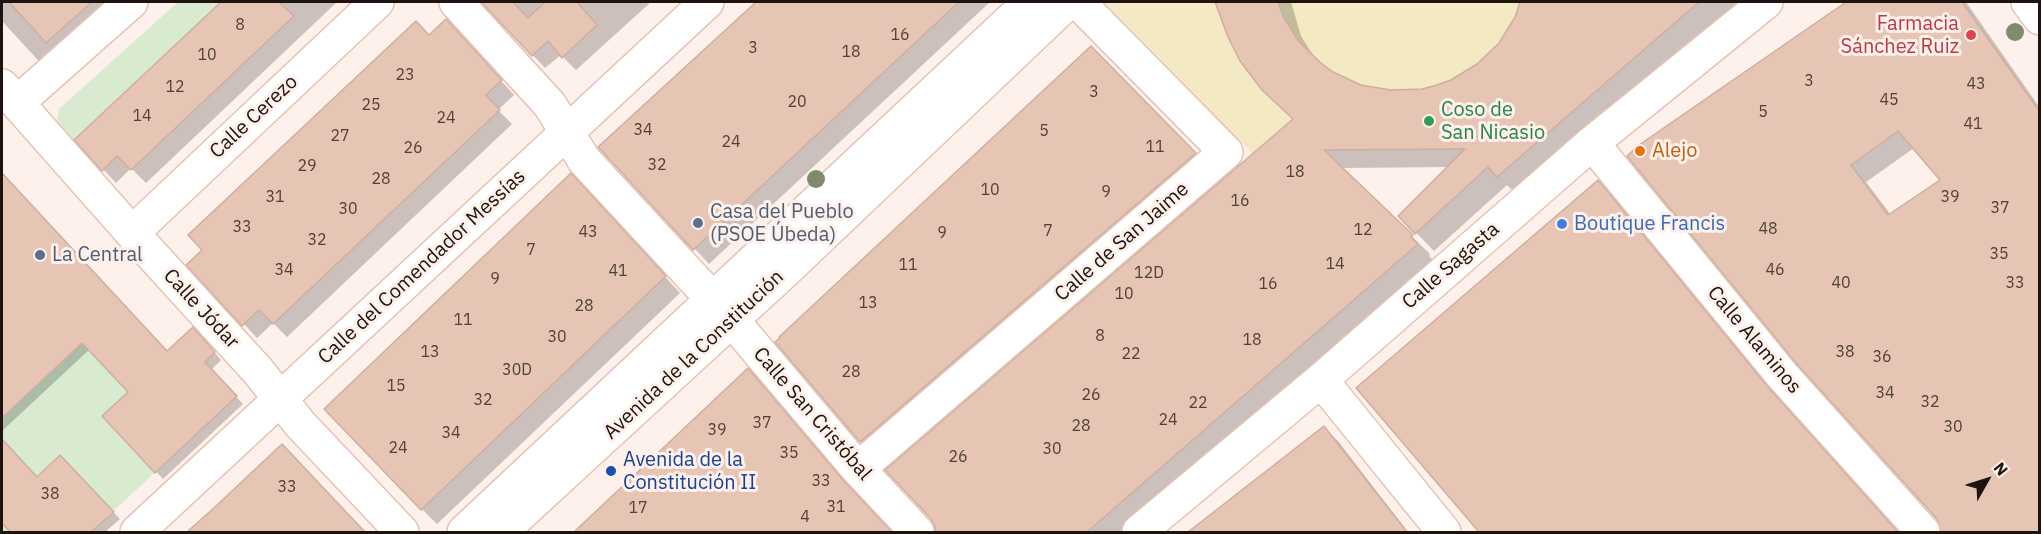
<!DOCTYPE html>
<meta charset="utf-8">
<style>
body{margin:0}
#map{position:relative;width:2041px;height:534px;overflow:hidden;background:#fef0ea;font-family:"IBM Plex Sans",sans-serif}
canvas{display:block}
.frame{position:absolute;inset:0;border:3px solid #1e130e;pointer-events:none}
.north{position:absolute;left:1957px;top:450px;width:60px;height:60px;-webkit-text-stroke:4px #fef0ea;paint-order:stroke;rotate:51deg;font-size:16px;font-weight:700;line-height:24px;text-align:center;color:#1e130e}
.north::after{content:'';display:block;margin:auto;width:21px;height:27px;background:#1e130e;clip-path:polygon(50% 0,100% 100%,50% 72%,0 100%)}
</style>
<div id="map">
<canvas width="2041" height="534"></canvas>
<div class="frame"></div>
<div class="north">N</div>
</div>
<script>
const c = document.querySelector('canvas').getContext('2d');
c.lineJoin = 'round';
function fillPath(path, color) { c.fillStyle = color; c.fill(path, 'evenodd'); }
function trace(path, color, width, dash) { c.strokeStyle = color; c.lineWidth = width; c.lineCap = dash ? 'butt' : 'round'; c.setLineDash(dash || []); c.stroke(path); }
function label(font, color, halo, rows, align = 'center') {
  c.font = font + ' "IBM Plex Sans",sans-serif'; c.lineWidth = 6; c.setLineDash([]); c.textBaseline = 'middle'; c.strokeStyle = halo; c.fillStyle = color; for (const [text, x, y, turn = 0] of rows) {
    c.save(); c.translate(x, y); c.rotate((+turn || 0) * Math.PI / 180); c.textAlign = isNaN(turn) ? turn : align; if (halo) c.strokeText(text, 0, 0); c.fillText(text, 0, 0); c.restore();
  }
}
const green = new Path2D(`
 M178,2H221L74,140L57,121L59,109Z
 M2,173L167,350L182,337L237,396L91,532H2Z`);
const sand = new Path2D(`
 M1104,2H1217L1228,37L1240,61L1296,117L1253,154Z
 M1278,2H1520C1478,120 1321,119 1278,2Z`);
const shadow = new Path2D(`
 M2,2H121L46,69L2,21Z
 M222,2H337L146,183L131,168L116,183L76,140Z
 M483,2H651L576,70L561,55L545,68Z
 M757,2H990L709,264L600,147Z
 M1218,2H1291L1301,36L1317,62L1346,80L1376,90H1422L1451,81L1478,65L1500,44L1516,17L1522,2H1738L1516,194L1507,185L1434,251L1400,216L1449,167L1341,168L1430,254L1429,256L1436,263L1126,532H937V528L1295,120L1220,12Z
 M1849,2H1966L2040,108V532H1943V527L1802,33ZM1914,148L1942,180L1891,215L1866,182Z
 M459,34L514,95L498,110L512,124L287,337L273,323L257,338L189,265L430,37Z
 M1091,48L1213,172L879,459L861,441L777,342Z
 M2,174L167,352L200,336L221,360L211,370L243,404L163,479L104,416L131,392L90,349L2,431Z
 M1598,182L1614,198L1784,405L1898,532H1481L1358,388Z
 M586,191L680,293L437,524L422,509Z
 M748,370L766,389L862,502L891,532H576Z
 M1324,428L1338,441L1408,532H1190Z
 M2,440L37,479L60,457L120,519L105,532H12L2,521Z
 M282,446L364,532H190Z`);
const building = new Path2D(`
 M9,2H92L46,43Z
 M221,2H279L294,16L131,170L117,156L102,171L74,140Z
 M481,2H513L528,18L545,2H577L597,25L562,58L548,41L532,56Z
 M756,2H959L693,250L598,147Z
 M1215,2H1278L1283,16L1299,42L1321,63L1333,72L1361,85L1391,90L1422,89L1437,85L1451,80L1477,64L1499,43L1515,17L1520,2H1699L1497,177L1488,167L1415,234L1398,216L1465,149L1324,150L1413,235L1411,237L1418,244L1087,532H935V527L931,519L885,470L1293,119L1262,90L1240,61L1228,37Z
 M1846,2H1962L2040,112V532H1941L1937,519L1796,363L1627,156L1639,145ZM1898,131L1940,180L1888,215L1851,165Z
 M446,19L502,80L486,95L500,110L273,324L259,310L242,326L186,265L202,250L188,235L416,21L429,35Z
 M1091,46L1196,153L860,442L775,342L780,338L779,337Z
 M2,173L167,351L193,327L215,352L205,362L237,396L155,473L102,416L128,392L82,343L2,418Z
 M571,173L666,276L421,510L324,409Z
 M1598,180L1768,387L1898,532H1479L1356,388Z
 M748,368L844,481L892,532H574Z
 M1324,426L1407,532H1188Z
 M2,439L37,477L60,455L114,512L91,532H10L2,523Z
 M282,444L365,532H187L215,507Z`);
const minor = new Path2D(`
 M456,2L550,105L584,160L731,319L858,469L917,532
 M2028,2L2040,18
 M2,86L132,233L258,371L300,424L402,532
 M17,103L131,2
 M1592,143L1782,375L1923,532
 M132,233L377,2
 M1321,380L1444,532
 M858,469L1226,152L1078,2
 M137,532L707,2
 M464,532L1030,2
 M501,532L786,270L1068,2
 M1139,532L1321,380L1592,143L1766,2`);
const trees = [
 [2015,32],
 [816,179]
];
const markers = [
 [1971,35,6,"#e0444e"],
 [1429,121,6,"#2e9e5b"],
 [1640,151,6,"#e8710a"],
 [698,223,6,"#5c6f8a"],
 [1562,224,6,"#3f7fe0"],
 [40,255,6,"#5c6f8a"],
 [611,471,6,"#1a4fb4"]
];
const numberNames = [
 ["8",240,25],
 ["16",900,35],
 ["3",753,48],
 ["18",851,52],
 ["10",207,55],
 ["23",405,75],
 ["3",1809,81],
 ["43",1976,84],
 ["12",175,87],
 ["3",1094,92],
 ["45",1889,100],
 ["20",797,102],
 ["25",371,105],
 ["5",1763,112],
 ["14",142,116],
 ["24",446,118],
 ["41",1973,124],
 ["34",643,130],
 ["5",1044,131],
 ["27",340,136],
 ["24",731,142],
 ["11",1155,147],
 ["26",413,148],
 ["32",657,165],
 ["29",307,166],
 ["18",1295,172],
 ["28",381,179],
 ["10",990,190],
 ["9",1106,192],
 ["31",275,197],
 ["39",1950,197],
 ["16",1240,201],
 ["37",2000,208],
 ["30",348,209],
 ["33",242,227],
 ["48",1768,229],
 ["12",1363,230],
 ["7",1048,231],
 ["43",588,232],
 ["9",942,233],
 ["32",317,240],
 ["7",531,250],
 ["35",1999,254],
 ["14",1335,264],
 ["11",908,265],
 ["34",284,270],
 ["46",1775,270],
 ["41",618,271],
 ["12D",1149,273],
 ["9",495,279],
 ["40",1841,283],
 ["33",2015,283],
 ["16",1268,284],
 ["10",1124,294],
 ["13",868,303],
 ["28",584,306],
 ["11",463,320],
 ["8",1100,336],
 ["30",557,337],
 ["18",1252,340],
 ["13",430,352],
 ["38",1845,352],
 ["22",1131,354],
 ["36",1882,357],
 ["30D",517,370],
 ["28",851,372],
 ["15",396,386],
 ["34",1885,393],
 ["26",1091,395],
 ["32",483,400],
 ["32",1930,402],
 ["22",1198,403],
 ["24",1168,420],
 ["37",762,423],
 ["28",1081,426],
 ["30",1953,427],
 ["39",717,430],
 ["34",451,433],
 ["24",398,448],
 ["30",1052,449],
 ["35",789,453],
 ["26",958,457],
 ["33",821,481],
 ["33",287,487],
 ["38",50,494],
 ["31",836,507],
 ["17",638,508],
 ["4",805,517]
];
const healthNames = [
 ["Farmacia",1959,24],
 ["Sánchez Ruiz",1959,47]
];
const leisureNames = [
 ["Coso de",1441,110],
 ["San Nicasio",1441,133]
];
const streetNames = [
 ["Calle Cerezo",254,117,-43],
 ["Calle de San Jaime",1122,242,-41],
 ["Calle Sagasta",1451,266,-41],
 ["Calle del Comendador Messías",422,267,-43],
 ["Calle Jódar",201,309,47],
 ["Calle Alaminos",1754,340,50],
 ["Avenida de la Constitución",694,355,-43],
 ["Calle San Cristóbal",812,414,49]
];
const foodNames = [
 ["Alejo",1652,151]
];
const serviceNames = [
 ["Casa del Pueblo",710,212],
 ["(PSOE Úbeda)",710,235],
 ["La Central",52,255]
];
const shopNames = [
 ["Boutique Francis",1574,224]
];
const transitNames = [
 ["Avenida de la",623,460],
 ["Constitución II",623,483]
];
fillPath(green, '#d8ebd1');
fillPath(sand, '#f3eac4');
fillPath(shadow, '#0003');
fillPath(building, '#e6c5b5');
trace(building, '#ceae9f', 1.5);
trace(minor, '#e5c4b5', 36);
trace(minor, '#fff', 33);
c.fillStyle = '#808b6d';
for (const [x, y] of trees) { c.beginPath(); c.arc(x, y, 9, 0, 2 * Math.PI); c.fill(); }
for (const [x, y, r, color] of markers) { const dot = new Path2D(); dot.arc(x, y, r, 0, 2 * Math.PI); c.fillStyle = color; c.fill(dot); trace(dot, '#fef0ea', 2); }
label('16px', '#504038', null, numberNames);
label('20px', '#be3a42', '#fef0ea', healthNames, 'right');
label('20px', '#27864d', '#fef0ea', leisureNames, 'left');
label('20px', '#1e130e', '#fef0ea', streetNames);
label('20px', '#c56008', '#fef0ea', foodNames, 'left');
label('20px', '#4e5e75', '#fef0ea', serviceNames, 'left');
label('20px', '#366cbe', '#fef0ea', shopNames, 'left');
label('20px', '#164399', '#fef0ea', transitNames, 'left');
</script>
